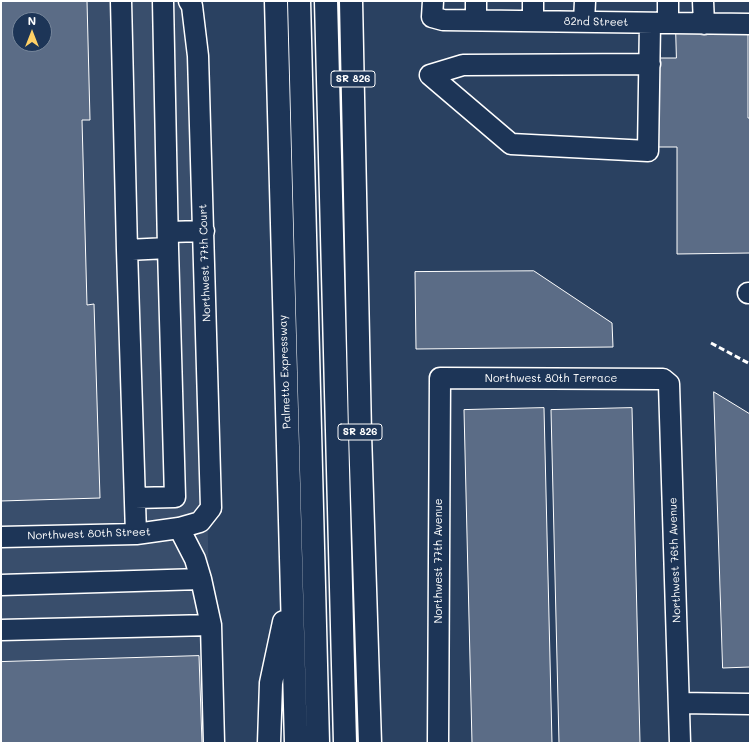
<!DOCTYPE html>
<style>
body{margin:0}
#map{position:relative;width:751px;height:744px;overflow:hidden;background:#2a4161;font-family:Mali,sans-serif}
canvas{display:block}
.frame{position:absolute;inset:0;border:2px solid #fff;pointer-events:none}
.north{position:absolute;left:12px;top:12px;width:40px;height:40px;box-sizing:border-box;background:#1d3557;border:1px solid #77869a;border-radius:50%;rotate:0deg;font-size:11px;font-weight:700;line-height:16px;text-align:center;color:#fff}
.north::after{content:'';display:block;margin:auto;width:14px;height:18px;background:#ffd166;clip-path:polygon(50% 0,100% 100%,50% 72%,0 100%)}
</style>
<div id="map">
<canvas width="751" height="744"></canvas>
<div class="frame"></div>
<div class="north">N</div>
</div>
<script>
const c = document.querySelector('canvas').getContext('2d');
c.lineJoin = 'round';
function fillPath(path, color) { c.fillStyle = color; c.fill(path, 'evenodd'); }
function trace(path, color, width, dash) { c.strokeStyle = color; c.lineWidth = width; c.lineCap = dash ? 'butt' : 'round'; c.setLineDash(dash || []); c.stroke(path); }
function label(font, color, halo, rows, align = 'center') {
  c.font = font + ' Mali,sans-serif'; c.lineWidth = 3.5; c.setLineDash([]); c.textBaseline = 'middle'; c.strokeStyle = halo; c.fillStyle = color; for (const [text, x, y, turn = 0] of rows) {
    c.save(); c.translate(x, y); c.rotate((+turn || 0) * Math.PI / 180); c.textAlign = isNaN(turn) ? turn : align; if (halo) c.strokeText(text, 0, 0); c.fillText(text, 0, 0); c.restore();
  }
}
const built = new Path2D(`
 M1,1H200L211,743H1ZM20,20H44V44H20Z`);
const building = new Path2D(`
 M1,1H87L90,120H82L87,305L94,304L100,498L1,501ZM20,20H44V44H20Z
 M676,29H748V118H750V253L677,254V147H657V58H676Z
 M534,271L612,323L613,347L416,349L415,272Z
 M714,392L750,414V667L723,668Z
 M544,408L552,743H472L464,410Z
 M632,408L640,743H559L551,410Z
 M199,656L202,743H1V662Z`);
const minor = new Path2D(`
 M121,1L127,250L168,248L163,1
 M433,1L432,17L443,20L750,24
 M476,1V20
 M533,1V21
 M668,1V23
 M703,1L704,24
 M584,22L585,1
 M650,64L463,65L430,75L511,144L648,151L650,23
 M168,232L204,231
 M127,250L136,534
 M748,293H750
 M135,498L175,497L168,248
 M179,528L195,559L201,579L211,625L214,743
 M1,537L136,534L179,528L200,522L211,508L198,56L192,6L189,1
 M1,585L201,579
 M1,630L211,625
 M679,703L750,704
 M438,743L440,378L663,379L669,384L680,743`);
const highway = new Path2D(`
 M276,1L296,743
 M299,1L318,743
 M326,1L345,743
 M351,1L360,434L370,743
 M269,743L271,683L284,622`);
const rail = new Path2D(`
 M711,343L750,364`);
const shields = [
 [353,79,44],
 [360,432,44]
];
const shieldNames = [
 ["SR 826",353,79],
 ["SR 826",360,432]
];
const streetNames = [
 ["82nd Street",596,22,1],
 ["Northwest 77th Court",205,263,-92],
 ["Palmetto Expressway",285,372,-92],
 ["Northwest 80th Terrace",551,379],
 ["Northwest 80th Street",89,534,-2],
 ["Northwest 76th Avenue",675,560,-92],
 ["Northwest 77th Avenue",439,561,-90]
];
fillPath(built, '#394e6c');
fillPath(building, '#5b6c86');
trace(building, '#fff', 1);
trace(minor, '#fff', 23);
trace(highway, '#fff', 25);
trace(minor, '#1d3557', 20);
trace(highway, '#1d3557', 22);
trace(rail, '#fff', 3, [6, 3]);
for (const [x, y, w] of shields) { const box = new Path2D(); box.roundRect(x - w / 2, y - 8, w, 16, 3); c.fillStyle = '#1d3557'; c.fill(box); trace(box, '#fff', 1); }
label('bold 10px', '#fff', null, shieldNames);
label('11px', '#fff', '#1d3557', streetNames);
</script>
